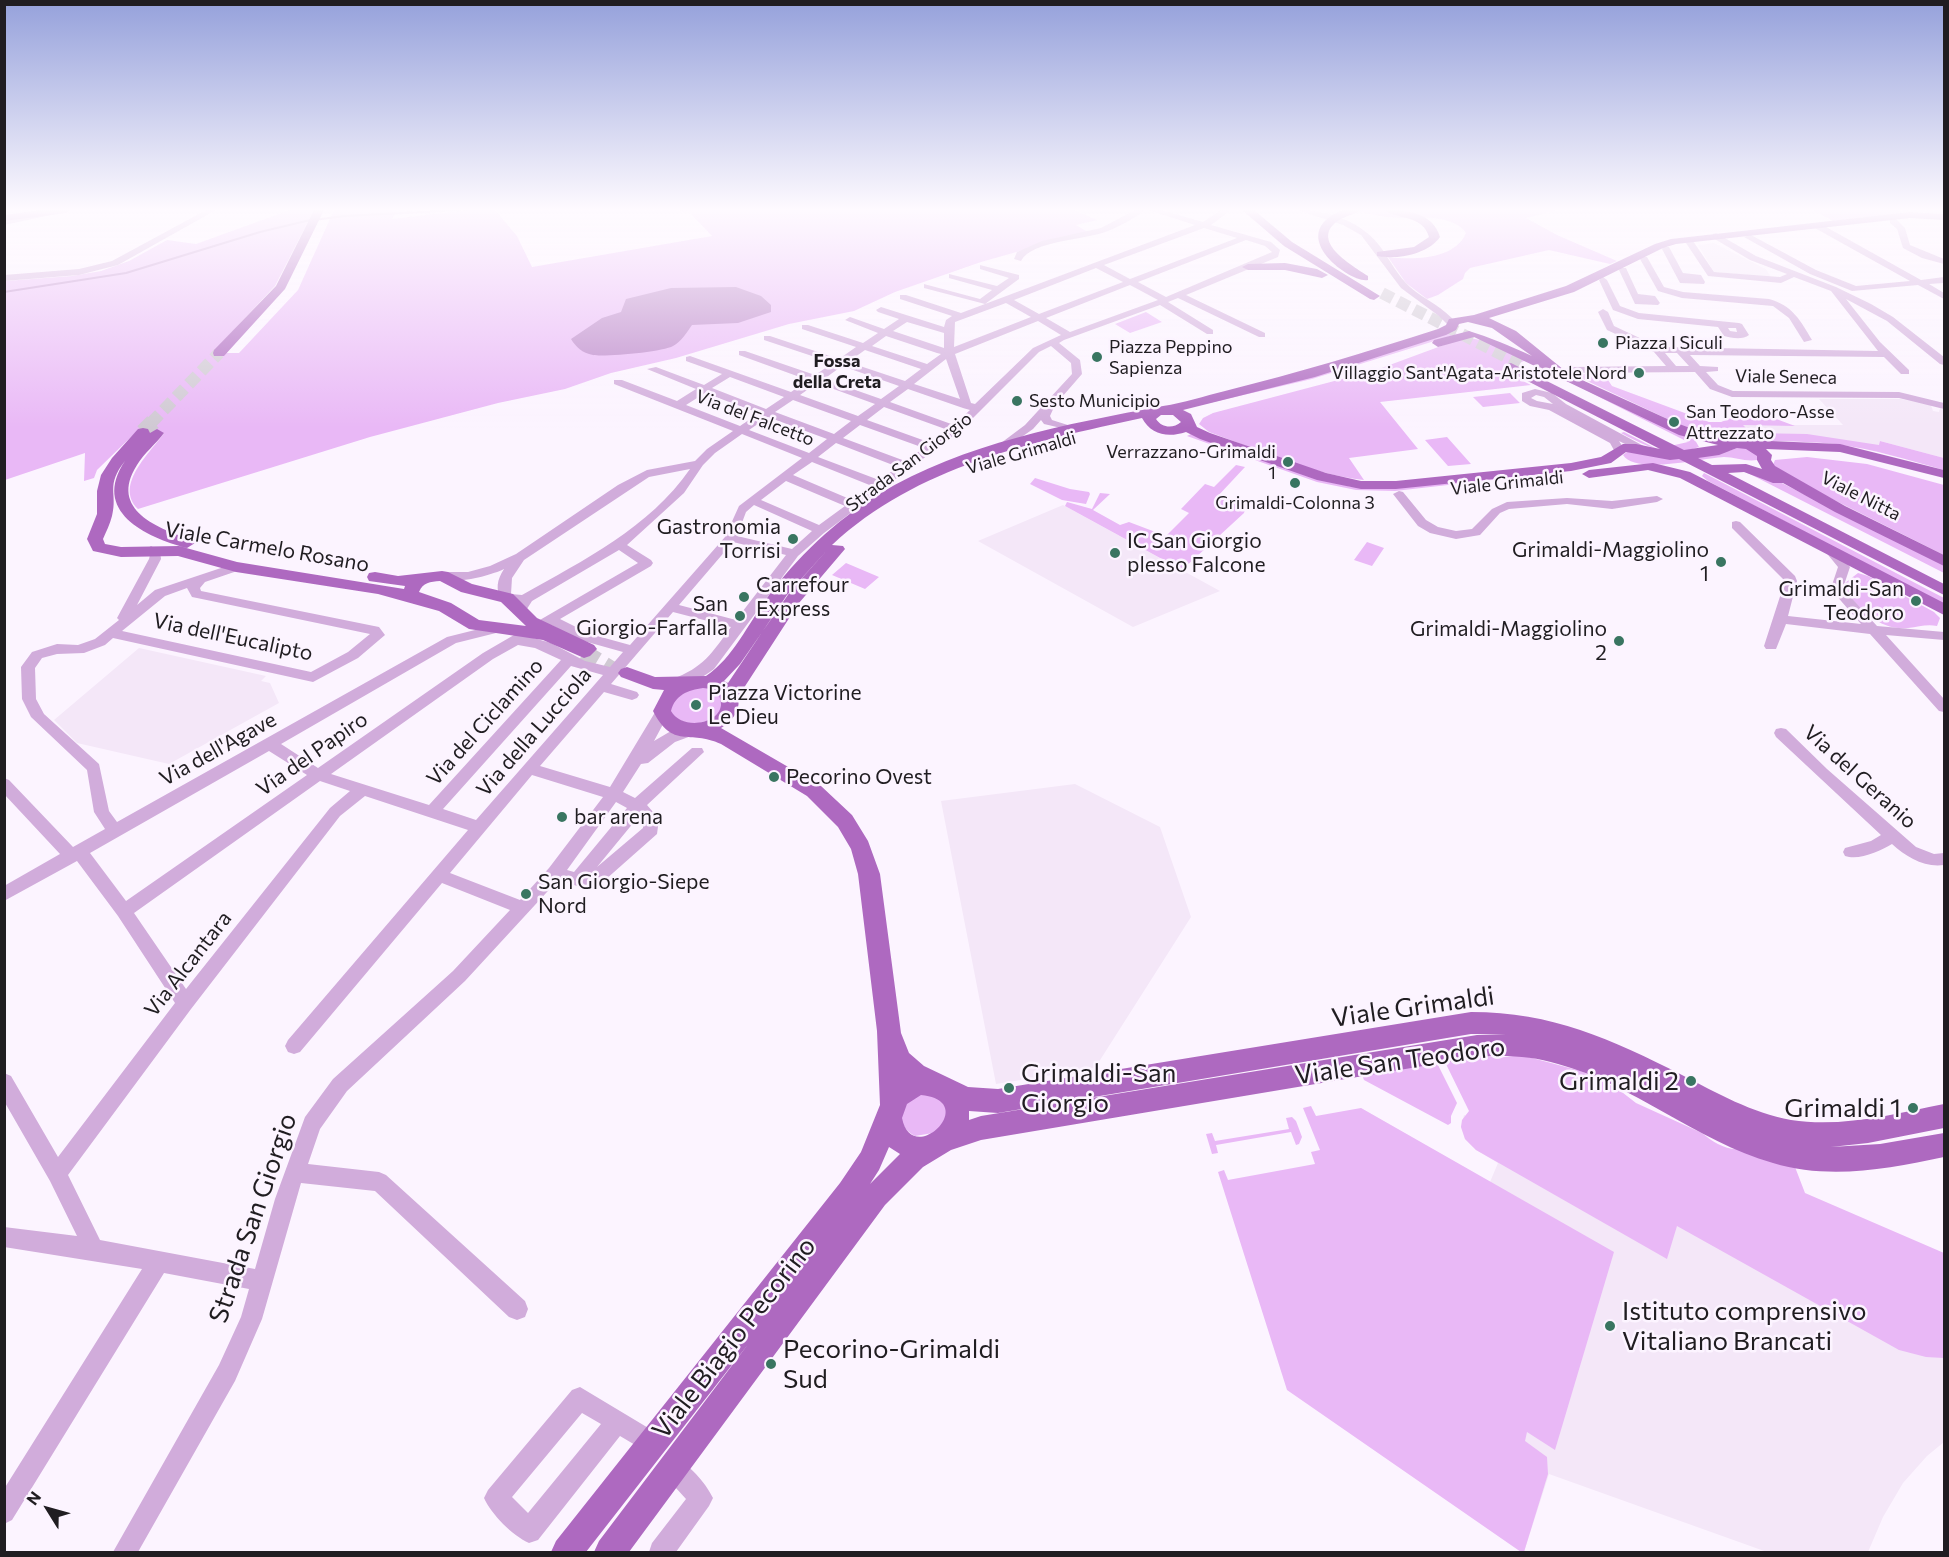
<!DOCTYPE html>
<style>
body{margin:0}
#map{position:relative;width:1949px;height:1557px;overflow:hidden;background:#fcf4ff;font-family:Commissioner,sans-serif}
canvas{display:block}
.frame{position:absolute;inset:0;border:6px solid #201d21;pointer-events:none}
.north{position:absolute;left:18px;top:1479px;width:60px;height:60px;-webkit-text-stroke:4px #fcf4ff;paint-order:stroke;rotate:307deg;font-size:16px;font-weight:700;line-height:24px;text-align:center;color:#201d21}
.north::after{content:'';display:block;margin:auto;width:21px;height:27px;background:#201d21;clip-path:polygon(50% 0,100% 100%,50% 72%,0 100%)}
</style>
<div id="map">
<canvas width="1949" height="1557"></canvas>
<div class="frame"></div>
<div class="north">N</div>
</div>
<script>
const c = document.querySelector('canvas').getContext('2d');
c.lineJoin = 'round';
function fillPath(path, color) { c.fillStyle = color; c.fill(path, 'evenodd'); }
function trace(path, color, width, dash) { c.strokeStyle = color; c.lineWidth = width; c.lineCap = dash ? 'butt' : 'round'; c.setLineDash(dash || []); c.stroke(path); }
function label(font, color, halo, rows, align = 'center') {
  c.font = font + ' Commissioner,sans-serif'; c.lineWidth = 5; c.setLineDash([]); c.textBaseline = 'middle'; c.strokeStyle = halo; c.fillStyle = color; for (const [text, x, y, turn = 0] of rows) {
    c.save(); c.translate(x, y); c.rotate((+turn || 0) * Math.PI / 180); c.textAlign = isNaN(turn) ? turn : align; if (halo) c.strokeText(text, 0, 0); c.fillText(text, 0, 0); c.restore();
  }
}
const built = new Path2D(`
 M1714,243L1766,269L1771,277L1714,272L1698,245Z
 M1819,399H1901L1931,405L1933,411L1939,412L1940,408L1944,409V458L1880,441V451L1836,443L1728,436L1743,425H1843Z
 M1063,505L1220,591L1133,627L978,541Z
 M139,648L266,676L261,681L270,683L279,703L169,764L77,743L54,720Z
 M1075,784L1160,827L1191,917L1095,1068L996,1084L941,801Z
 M1361,1108L1490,1182L1498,1163L1476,1150L1465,1139L1461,1127L1464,1115L1944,1257V1442L1927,1456L1903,1483L1883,1517L1868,1552H1767L1549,1474L1524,1552H1521Z`);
const green = new Path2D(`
 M290,210H314L275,286L212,353H239L298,290L334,210H391L395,212L392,219L468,210H495L517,236L532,267L712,236L687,210H1074L1097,220L1076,225L1088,232L981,262L895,292L854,311L789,324L676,358L611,373L565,389L498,403L370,437L138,509C113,485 152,451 164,433H135L97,470L94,478L84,481L85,453L5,480V281L72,276L101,271L129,261L167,240L196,244Z
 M1354,210H1557L1526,218L1557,235L1617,261L1610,264L1549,250L1470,268L1465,273L1463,279L1438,295L1427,299L1406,283L1388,257C1412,260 1455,260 1466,233C1450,211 1410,220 1386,217C1375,215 1364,213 1354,210Z
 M1813,210H1897L1901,213L1833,221Z
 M1146,312L1162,322L1130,333L1115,324Z
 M1452,331L1457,334L1312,379L1205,404Z
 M1470,338L1495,343L1695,440L1699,447C1669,458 1647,447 1621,433L1624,432L1657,449L1688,442L1526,360L1503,371L1531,385L1380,402L1418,449L1349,458L1364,480C1311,474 1259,450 1209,432L1199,424L1203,418L1213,413L1376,370L1460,339Z
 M1582,374H1604L1612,386L1709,422H1721L1736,416L1760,411L1763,414L1795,426L1743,425L1751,433L1807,434L1879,445L1880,441L1944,458V470C1909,460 1873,449 1836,444C1794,440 1752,442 1710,437H1722L1702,430L1697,433L1585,380L1580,377Z
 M1510,393L1520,403L1483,407L1473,397Z
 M1191,434L1351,487L1563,472L1395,491L1356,490L1317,482L1187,436Z
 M1447,437L1471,464L1448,466L1425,440Z
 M1742,446L1760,455L1757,460C1746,462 1735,457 1724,457C1702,458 1635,475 1623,455L1628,451H1729Z
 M1807,457L1867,464L1944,485V555L1786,476L1773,465L1775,460Z
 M1236,465L1245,467L1217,497L1242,506L1245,509L1244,513L1182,570L1065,506L1067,502L1092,509L1100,493L1110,494L1093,510L1120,525L1129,522L1166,536L1189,513L1181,509L1205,484L1214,487Z
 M1740,469L1766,475L1944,565V573Z
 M1704,473L1944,598V605L1708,481L1702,476Z
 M1035,478L1070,489L1089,492L1090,494L1086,504L1062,500L1030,484Z
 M1367,542L1384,548L1372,566L1354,560Z
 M846,563L879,577L865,589L832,575Z
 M1858,573L1868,576L1934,612L1940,618L1937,626C1926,624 1919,627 1908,628C1881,631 1862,611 1845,591V583Z
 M695,687L712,688L719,693L723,708L714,719L692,725L670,716L672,700Z
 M1521,1055L1581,1071L1618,1089L1636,1103L1702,1133C1711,1141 1726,1150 1738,1149L1795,1167L1805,1193L1944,1253V1358L1926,1357L1899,1350L1677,1226L1667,1259L1476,1150L1465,1139L1461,1127L1462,1120L1469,1111L1445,1062L1487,1056L1497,1058Z
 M1437,1063L1457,1103L1451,1116V1123L1448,1125L1364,1080L1362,1075Z
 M932,1091L949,1111L939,1132L915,1136C900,1128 898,1114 905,1100Z
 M1311,1106L1316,1116L1361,1108L1614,1252L1555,1450L1527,1432L1525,1441L1547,1457L1548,1474L1524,1552H1521L1287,1390L1218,1172L1224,1170L1228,1180L1315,1164L1311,1152L1320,1150L1303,1108Z
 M1292,1117L1296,1121L1302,1137L1299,1144L1296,1145L1291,1132L1216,1145L1218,1153L1212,1154L1206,1134L1212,1133L1215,1141L1289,1129L1286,1118Z`);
const water = new Path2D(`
 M736,287L761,296L771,305V312L738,323L692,325C687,332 681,342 673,346C663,352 605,357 593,355C582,353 576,347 571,339L602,318L621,312L626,299L671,288Z`);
const stream = new Path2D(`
 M4,292L126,273L260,232L306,221L344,216L460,210`);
const majorTunnelFar1 = new Path2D(`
 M1382,293L1520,364
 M151,423L219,353`);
const majorTunnel = new Path2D(`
 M143,432L153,422
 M584,652L623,676`);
const minor = new Path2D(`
 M206,210H216L118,265L79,275L4,281V275L79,269L112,261Z
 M679,210H688V211L684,213Z
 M1135,210H1145C1135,218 1120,226 1108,231C1087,240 1032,240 1021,261L1014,259L1017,252L1042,241L1101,228Z
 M1148,210H1161L1203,222L1221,210H1231L1211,225L1271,242L1280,250L1278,257L1186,295L1265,333V337H1259L1178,298L1168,302L1213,330V334H1207L1160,305L1064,340L1059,343L1080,360L1082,374L1055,405L1050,416L1052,420L1074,427V431L1044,424L1041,420L1033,429L1006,448L1002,449L997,446L1025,425L1072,374L1071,363L1051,346L1039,352L960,431L824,533L798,556L714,669C703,677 686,689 672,685L670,682L672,679C703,668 712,653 731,627L673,612L611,684L637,692L639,695L637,698L632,700L604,692L540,766L610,787L657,709H667L669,713L654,741L671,731L689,726L696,731L694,735L675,742L648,763L641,764L623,792L635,798L692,748H702L704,752L647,805L659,819L657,834L596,888L590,890L558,880L465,981L347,1091L320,1129L308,1164L379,1172L386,1175L525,1301L528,1309L525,1317L517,1320L509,1317L375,1191L301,1183L262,1319L235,1381L138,1552H113L219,1365L241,1317L249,1289L164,1273L12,1520L4,1524V1489L142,1269L4,1247V1227L77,1236L50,1181L4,1101V1073L11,1076L58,1157L175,1003L118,916L77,861L4,901V886L60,854L4,794V778L9,780L73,847L105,829L94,812L87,770L31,717L22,699L21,667L32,652L57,644L78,645L95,639L119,620L117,618L149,559L150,555L145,550L151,546L160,551L161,559L137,605L155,590L236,563L240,564L242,567L240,570L205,582L200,588L201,591L374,626L379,627L385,635L358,658L313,682L113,638L105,645L84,653L57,654L42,658L35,668L36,699L44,714L99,764L109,811L117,822L447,637L495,625L500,626L502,629L500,632L456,643L281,744L318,768L483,653L638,563L619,550L532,601L525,612L520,613L514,609L518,602L502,601C495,589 497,580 504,569C490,576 448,587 436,576L442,572H468L490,566L516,554L618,485L647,470L695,461L707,449L733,431L614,384V380H622L677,401L696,389L647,369L656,367L704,385L722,374L686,361V357L690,356L791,392L808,380L739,355V351H745L815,375L833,363L764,340V336H770L839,359L856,347L802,329V325H808L863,343L878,333L845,320L850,317L884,329L899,319L878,312L876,310L881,307L944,327L946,320L952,316L900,299V295H906L961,313L985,304L924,288V284L980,299L992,290L949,278V274L997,286L1009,278L980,269V265L1019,275V279L985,304L1195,225ZM1204,228L1237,238L1130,279L1104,265ZM1246,240L1265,246L1272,252L1166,297L1138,282ZM1096,268L1123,282L1039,314L1014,300ZM1130,285L1158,300L1070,332L1046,318ZM1006,303L1031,317L954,347L955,322ZM1038,321L1061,335L1033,348L975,404L971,403L955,354ZM907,322L944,333V348L893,331ZM886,336L937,353L941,354L927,364L872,346ZM865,350L921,369L905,381L848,362ZM946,359L960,399L914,384ZM842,366L899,386L881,399L824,379ZM730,377L784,397L766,409L712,388ZM817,383L875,404L858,416L800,395ZM908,389L963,408L970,410L954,425L890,402ZM705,393L759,413L740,426L686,405ZM793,400L851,421L834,434L775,412ZM884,407L948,430L931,443L867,420ZM768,417L827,439L809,453L749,430ZM860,425L924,448L905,461L843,438ZM742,434L802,458L739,506L725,537L630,645L590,634L560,619L651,566L653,563L651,560L627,545L684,493L703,465L715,453ZM836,443L898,467L879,480L818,457ZM812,462L872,486L852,500L793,475ZM690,469C649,528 584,560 522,595L511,594L512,578L524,560L649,477ZM786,481L845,506L819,525L761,500ZM754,505L812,531L792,549L737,536L746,512ZM733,542L786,555L736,620L679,605ZM187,588L192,597L197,598L370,634L348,652L311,672L122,631L165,596ZM551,625L580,640L623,652L610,667L585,661L551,643L530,637ZM518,645L535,648L561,660L429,805L331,774L493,659ZM571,666L603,675L476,820L443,809ZM269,751L307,775L126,901L90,853ZM532,775L603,797L549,868L520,900L450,873ZM320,781L350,791L330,808L186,989L134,913ZM365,796L468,830L288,1040L285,1046L288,1052L294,1054L300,1052L442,883L510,910L453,971L333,1079L305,1117L275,1199L255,1269L100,1240L68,1175L191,1009L340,816ZM616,802L627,808L574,872L567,870ZM639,816L643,821V828L597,867Z
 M1297,210C1330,210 1363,222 1382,249C1391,262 1398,276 1410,287C1425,300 1444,307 1457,324L1455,326H1449L1439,316L1401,288L1361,235L1343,225Z
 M48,211H51V215L4,225V220Z
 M1890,219H1896L1905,228L1910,245L1944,259V264L1922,258L1903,248L1897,229L1890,223Z
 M1813,223H1819L1921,280L1944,277V283L1929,284L1944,293V299L1918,285L1852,291L1810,274L1744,237L1751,235L1816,270L1856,286L1910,281L1813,227Z
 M1716,233L1756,256L1836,287L1871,304L1893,317L1944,357V365L1940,364L1887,321L1846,299L1880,342L1909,370V374H1901L1884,357L1690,355L1700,366L1718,367V371L1706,372L1718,385L1733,391L1899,392L1944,403V409L1899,398L1732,397L1710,389L1695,372L1573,373L1559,376V372L1571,367L1666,366L1654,352L1607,330L1598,312L1603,309L1608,312L1614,326L1659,347L1878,351L1831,291L1794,277L1781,283L1708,276L1686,243L1687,241H1693L1714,272L1780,277L1787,274L1750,260L1713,238V234ZM1665,353H1677L1689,366H1676Z
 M1663,247H1669L1683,273L1701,275L1705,282L1704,284L1680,283L1662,249Z
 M1641,257H1647L1664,287L1683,292L1769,299C1792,305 1801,321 1812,340L1804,342L1789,318L1773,306L1682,298L1658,291L1640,259Z
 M1620,268H1626L1638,294L1655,296L1660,303L1658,305L1635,304L1619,270Z
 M1603,277L1607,280L1620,306L1639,313L1739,323L1742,324L1749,335C1743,340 1731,338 1724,336L1718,327L1638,319L1613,310L1599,280ZM1728,328H1736L1737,332L1730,331Z
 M1535,389L1552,393L1566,404L1651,450L1649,452H1641L1619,441L1625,450L1623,452H1615L1610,443L1549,410L1530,406L1522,401V393ZM1536,395L1544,397L1553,404L1537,401L1531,398Z
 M1399,491L1403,492L1426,520L1438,527L1456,531L1472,529L1492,509L1507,502L1567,498L1612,501L1657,496L1663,499L1657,502L1612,509L1567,504L1509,509L1500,513L1480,535L1456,539L1430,533L1418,526L1393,494Z
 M1736,521L1740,522L1795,576L1797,581L1788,616L1861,624L1835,594L1832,585L1838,567L1824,550L1830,546L1834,547L1850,567L1844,585L1847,593L1877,626L1944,632V640L1886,635L1944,699V712L1939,711L1870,634L1786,624L1776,649H1766L1764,646L1785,581L1732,528V522Z
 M1781,728L1786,729L1827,769L1916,847L1934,854L1944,853V865C1925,868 1906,857 1892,844C1880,851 1859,861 1845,856L1843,852L1845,848L1871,841L1881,835L1776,737L1774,733L1776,729Z
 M580,1387L660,1435L664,1443L660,1451L652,1455L620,1436L538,1540L529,1543C513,1536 491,1514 484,1498L488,1490L572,1390ZM582,1413L601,1424L528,1513L512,1497Z
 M673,1456C688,1463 706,1483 713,1498L709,1506L676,1552H649L652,1543L686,1499L665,1476L661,1468L665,1460Z`);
const major = new Path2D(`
 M40,210H71L66,213L4,221V215Z
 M314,210H324L285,289L224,356H214L213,353L214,350L276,286Z
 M1242,210H1254L1292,242L1380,296L1374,300L1370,299L1284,246Z
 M1343,210H1361C1354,215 1343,216 1335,223C1312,243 1353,266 1368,276V280C1351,284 1282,234 1343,210Z
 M1384,210C1406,210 1433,212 1440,237C1428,254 1398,260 1377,256V252L1414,247L1429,237C1423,215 1399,220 1384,210Z
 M1910,212L1944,214V220L1910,218L1676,244L1663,248L1574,292L1489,318L1516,331L1569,374L1674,422L1711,436L1747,440L1840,444L1944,470V478L1840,452L1766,449L1772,455L1771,460L1775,466L1845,506L1944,555V566L1835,512L1783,483H1773L1744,472L1728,473L1944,584V595L1679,459L1670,460L1626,452L1611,463L1571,471L1396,489H1361L1317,480L1200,439L1186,432C1168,438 1151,435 1142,418C1032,442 917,466 832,545L843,546L845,549L799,603L738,697C741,711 732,721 721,728L821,786L852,815L868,841L880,874L901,1033L909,1053L924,1066L968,1087L998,1089L1471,1012C1552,1012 1611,1039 1682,1075C1717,1093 1752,1113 1791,1120C1842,1128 1894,1114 1944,1104V1128L1868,1143L1831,1147L1880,1144L1944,1133V1157C1888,1169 1829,1180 1773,1163C1696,1141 1633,1084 1558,1064C1531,1056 1505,1055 1477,1057L981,1140L951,1150L923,1167L885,1205L629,1552H594L599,1541L749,1343L586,1552H551L556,1541L840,1183L861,1152L880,1105L877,1031L858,874L851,849L838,827L807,796L721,744C689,729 673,750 653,711L664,690L653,689L621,677L618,673L621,669L627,667L655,677L706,676C733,658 748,624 767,598C797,557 835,521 879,494C964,443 1067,424 1163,406C1184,403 1204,396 1225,391C1297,373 1367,352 1438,329L1446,325L1449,319L1474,315L1566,286L1655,244L1671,239ZM1468,322L1492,328L1532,356C1510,346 1489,337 1469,331L1434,340L1432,343L1438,347L1474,337L1679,435L1718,445L1684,450L1511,363L1506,364L1504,367L1506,370L1660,449L1636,444H1623L1601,457L1571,463L1396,481H1361L1326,473L1210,433L1197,427L1191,414L1183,410L1315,377L1446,335L1456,330L1459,324ZM1161,415H1173L1181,422C1173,429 1162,428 1156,419ZM1737,448L1746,449L1757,456V460L1762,469L1746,464L1712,465L1698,458L1719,455ZM829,548L787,595L728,683L724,681L740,664L792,589ZM703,688L711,689L719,695C720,698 721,701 721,705C719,725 681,730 671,711C675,695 688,690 703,688ZM1471,1034H1506L1477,1035L981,1116L969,1120V1111L998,1113ZM921,1095C982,1101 912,1169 902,1118L907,1104ZM889,1147L900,1154L870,1184L879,1170Z
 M1285,263L1317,269L1328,275L1322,278L1285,270H1248L1242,267L1248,264Z
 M143,428L148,429L150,433L157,429L164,433C156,444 144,453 137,465C108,510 159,529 193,540L195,543L187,548C145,537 91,511 125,461C105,486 118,493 112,516C110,524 106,532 103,539L105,544L121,547L179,546L237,562L404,589L405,586L369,581L367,577L369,573L375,572L398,576L442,571L448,572L472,584L513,594L537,618L594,645L597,649L590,656L584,658L543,640L469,629L439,611L378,594L236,572L178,556L121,557L93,551L87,539L97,514V491L101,475L112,458L138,429ZM440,581L461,592L501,602L526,626L479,620L451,603L419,592C423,582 430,582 440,581Z
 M1653,463L1690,472L1944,603V615L1680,478L1648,470L1589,478L1582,474L1589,470Z`);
const markers = [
 [1603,343,6,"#397561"],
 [1097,357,6,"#397561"],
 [1639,373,6,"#397561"],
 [1017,401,6,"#397561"],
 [1674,422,6,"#397561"],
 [1288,462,6,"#397561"],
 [1295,483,6,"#397561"],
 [793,539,6,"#397561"],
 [1115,553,6,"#397561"],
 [1721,562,6,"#397561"],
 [744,597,6,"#397561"],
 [1916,601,6,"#397561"],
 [740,616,6,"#397561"],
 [1619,641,6,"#397561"],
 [696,705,6,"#397561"],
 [774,777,6,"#397561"],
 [562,817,6,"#397561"],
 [526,894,6,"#397561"],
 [1691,1081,6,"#397561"],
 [1009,1088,6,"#397561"],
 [1913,1108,6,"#397561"],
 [1610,1326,6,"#397561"],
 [771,1364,6,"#397561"]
];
const farPoinames = [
 ["Piazza I Siculi",1615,343],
 ["Piazza Peppino",1109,347],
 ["Sapienza",1109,368],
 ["Villaggio Sant'Agata-Aristotele Nord",1627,373,"right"],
 ["Sesto Municipio",1029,401],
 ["San Teodoro-Asse",1686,412],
 ["Attrezzato",1686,433],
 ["Verrazzano-Grimaldi",1276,452,"right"],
 ["1",1276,473,"right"],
 ["Grimaldi-Colonna 3",1295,503,"center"]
];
const farNeighbourhoodnames = [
 ["Fossa",837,361],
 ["della Creta",837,382]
];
const farStreetnames = [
 ["Viale Seneca",1786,377,1],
 ["Via del Falcetto",755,418,21],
 ["Viale Grimaldi",1021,453,-16],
 ["Strada San Giorgio",909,462,-37],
 ["Viale Grimaldi",1507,483,-6],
 ["Viale Nitta",1861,496,27]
];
const poiNames = [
 ["Gastronomia",781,527,"right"],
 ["Torrisi",781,551,"right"],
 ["IC San Giorgio",1127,541],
 ["plesso Falcone",1127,565],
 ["Grimaldi-Maggiolino",1709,550,"right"],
 ["1",1709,574,"right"],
 ["Carrefour",756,585],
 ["Express",756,609],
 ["Grimaldi-San",1904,589,"right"],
 ["Teodoro",1904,613,"right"],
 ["San",728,604,"right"],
 ["Giorgio-Farfalla",728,628,"right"],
 ["Grimaldi-Maggiolino",1607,629,"right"],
 ["2",1607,653,"right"],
 ["Piazza Victorine",708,693],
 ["Le Dieu",708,717],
 ["Pecorino Ovest",786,777],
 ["bar arena",574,817],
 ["San Giorgio-Siepe",538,882],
 ["Nord",538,906]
];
const streetNames = [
 ["Viale Carmelo Rosano",267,547,10],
 ["Via dell'Eucalipto",233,637,12],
 ["Via del Ciclamino",485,722,-48],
 ["Via della Lucciola",534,732,-49],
 ["Via dell'Agave",218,749,-29],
 ["Via del Papiro",312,754,-35],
 ["Via del Geranio",1860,777,42],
 ["Via Alcantara",188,964,-52]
];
const nearStreetnames = [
 ["Viale Grimaldi",1413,1007,-8],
 ["Viale San Teodoro",1400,1061,-8],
 ["Strada San Giorgio",253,1218,-71],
 ["Viale Biagio Pecorino",734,1338,-52]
];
const nearPoinames = [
 ["Grimaldi-San",1021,1073],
 ["Giorgio",1021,1103],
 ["Grimaldi 2",1679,1081,"right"],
 ["Grimaldi 1",1901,1108,"right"],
 ["Istituto comprensivo",1622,1311],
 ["Vitaliano Brancati",1622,1341],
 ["Pecorino-Grimaldi",783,1349],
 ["Sud",783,1379]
];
fillPath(built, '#f4e7f8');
fillPath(green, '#e9b8f6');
fillPath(water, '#ba85c8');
trace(stream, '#ba85c8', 2);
trace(majorTunnelFar1, '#d0c9d3', 12, [12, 6]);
trace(majorTunnel, '#d0c9d3', 16, [16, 8]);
fillPath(minor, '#d1acdb');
fillPath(major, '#ae69c0');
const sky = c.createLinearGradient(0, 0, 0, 428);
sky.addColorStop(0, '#95a1db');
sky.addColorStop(0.49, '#fefaff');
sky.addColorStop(1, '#fefaff00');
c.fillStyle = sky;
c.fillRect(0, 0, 1949, 428);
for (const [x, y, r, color] of markers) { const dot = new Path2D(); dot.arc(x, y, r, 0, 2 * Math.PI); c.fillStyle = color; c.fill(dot); trace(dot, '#fcf4ff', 2); }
label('18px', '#201d21', '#fcf4ff', farPoinames, 'left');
label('bold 18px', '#201d21', '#fcf4ff', farNeighbourhoodnames);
label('18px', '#201d21', '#fcf4ff', farStreetnames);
label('21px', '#201d21', '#fcf4ff', poiNames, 'left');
label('21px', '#201d21', '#fcf4ff', streetNames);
label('26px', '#201d21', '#fcf4ff', nearStreetnames);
label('26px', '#201d21', '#fcf4ff', nearPoinames, 'left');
</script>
